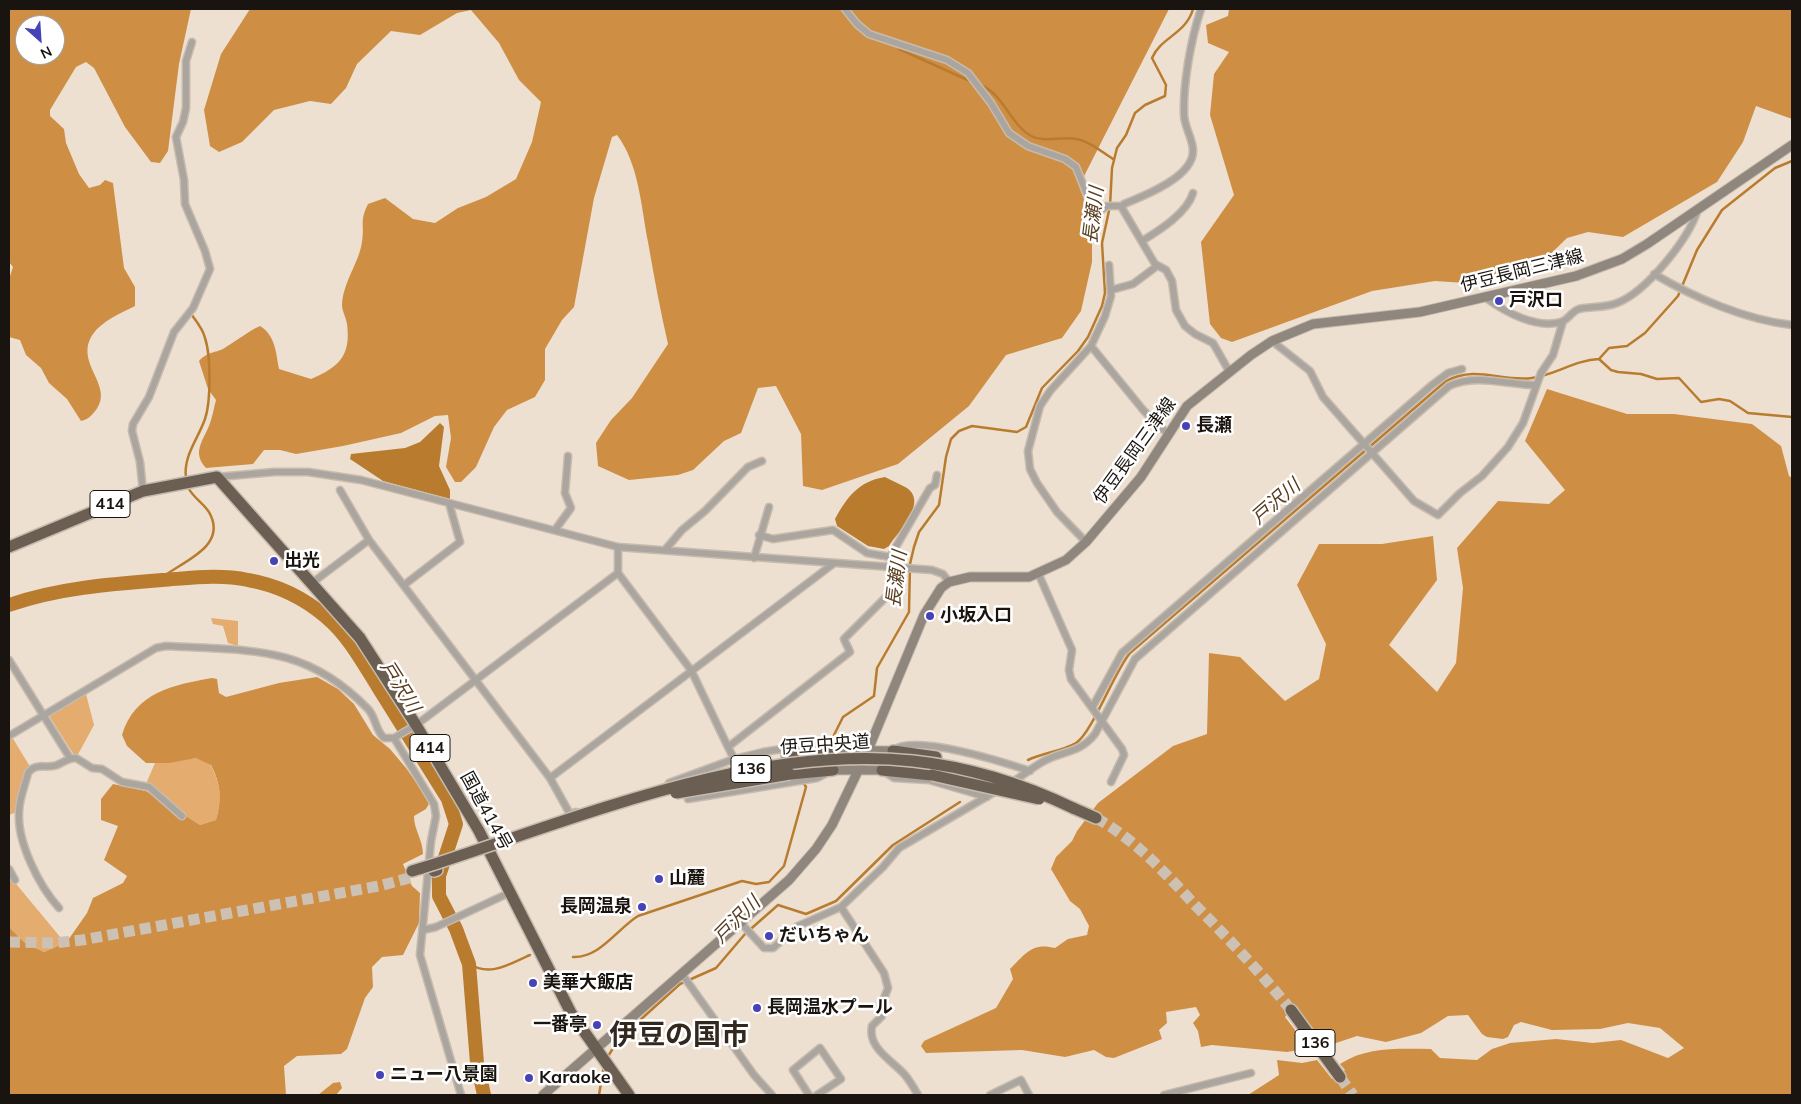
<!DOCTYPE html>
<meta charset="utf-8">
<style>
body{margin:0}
#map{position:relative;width:1801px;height:1104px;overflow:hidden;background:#ede0d1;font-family:Mulish,sans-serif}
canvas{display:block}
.frame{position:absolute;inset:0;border:10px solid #19140f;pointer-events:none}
.north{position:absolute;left:15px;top:15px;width:50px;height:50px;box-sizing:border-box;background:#fff;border:1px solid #a3a19f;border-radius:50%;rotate:154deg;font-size:14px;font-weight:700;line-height:20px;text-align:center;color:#19140f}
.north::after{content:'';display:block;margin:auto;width:18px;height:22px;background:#4642b8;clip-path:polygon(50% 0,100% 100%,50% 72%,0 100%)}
</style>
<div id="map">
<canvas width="1801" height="1104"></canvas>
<div class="frame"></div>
<div class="north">N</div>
</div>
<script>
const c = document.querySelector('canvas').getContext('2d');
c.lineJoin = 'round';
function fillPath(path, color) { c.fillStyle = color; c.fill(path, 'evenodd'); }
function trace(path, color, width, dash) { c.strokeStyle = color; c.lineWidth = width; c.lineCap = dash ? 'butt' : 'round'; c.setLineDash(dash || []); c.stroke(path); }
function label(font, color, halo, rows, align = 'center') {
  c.font = font + ' Mulish,"Noto Sans JP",sans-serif'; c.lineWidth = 5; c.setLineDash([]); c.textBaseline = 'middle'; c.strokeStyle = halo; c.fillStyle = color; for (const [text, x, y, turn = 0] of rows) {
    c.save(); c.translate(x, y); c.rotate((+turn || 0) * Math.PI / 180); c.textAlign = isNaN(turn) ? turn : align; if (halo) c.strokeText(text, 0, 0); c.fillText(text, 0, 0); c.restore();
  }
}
const green = new Path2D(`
 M211,618L238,621V646L228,643L223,626L213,624Z
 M85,690L94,725L76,758L48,714Z
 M12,737L29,765L17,812L9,815V739Z
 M196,758L208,760C220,783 223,794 216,820L200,825L171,807L145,786L155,763Z
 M9,872L12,879L66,944L44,952L25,943L9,927Z`);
const forest = new Path2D(`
 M9,9H191L179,64L168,151L160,163L151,162L125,127L94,68L86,62L76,67L50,110V116L64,129L66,143L79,174L89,188L100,185L105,180L113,183L124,268L135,287V306C121,313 102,321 93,334C73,363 115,385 96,410C91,416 89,419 81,421L67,399L49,383L41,368L26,355L20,340L9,337V279L13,267L9,262ZM25,25H55V55H25Z
 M250,9H1169L1079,186L1092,221V262L1081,311L1062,338L1006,355L969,406L898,464L822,490L803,486L801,434L776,386L758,388L741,433L724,441L693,470L678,475L629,480L598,466L596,443L611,420L632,398L668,344C660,310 654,276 648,242C641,206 639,164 617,135L612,137L594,198L574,307L562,320L545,349V380L535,397L507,410L494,427L476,467L461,482H455L446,467L451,438L448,415L435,416L401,433L343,446L296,454L280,450H264L253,464L206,468C190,451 206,438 211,420C213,414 214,407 216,400L208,389L199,361C209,350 216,354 226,347C238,340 247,332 260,326C275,335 276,352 279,369L311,379C339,367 351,356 347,324C346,317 342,311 342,305C343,282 359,263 362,242C365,224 359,222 368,204L385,198L413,219L435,223L458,208L486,197L516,179L532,142L541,102L519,80L499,43L471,10L457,13L420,35L391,31L357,64L346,88L331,104L310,101L274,110L242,142L219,152L210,146L204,110L221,54Z
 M1229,9H1792V119L1756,106L1743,142L1717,182L1623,237L1588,232L1567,238L1529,275L1465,283L1435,281L1372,291L1232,342L1221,338L1210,324L1201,242L1234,195L1210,115L1214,74L1229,52L1208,43L1206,25L1228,16Z
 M1547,389L1627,414H1674L1752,424L1781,446L1789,476L1792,478V1095H1248L1279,1075L1277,1060L1302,1063L1317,1060L1332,1079L1345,1070L1340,1064C1368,1046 1399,1049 1431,1049L1440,1058L1477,1060L1492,1049L1510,1043L1556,1039L1593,1043L1621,1040L1668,1058L1684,1048L1660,1028L1628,1023L1600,1029L1552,1030L1521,1022L1514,1025L1508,1037L1503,1039L1487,1037L1482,1034L1468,1015L1448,1016L1421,1033L1386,1042L1357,1036L1324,1047L1294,1008L1285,1017L1309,1048L1287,1052L1212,1045L1201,1047L1198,1031L1193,1023L1200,1015L1196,1007L1166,1012L1167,1023L1159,1030L1162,1039L1114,1058L1106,1057L1094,1050L1065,1057L1022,1050L926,1053L921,1046L924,1041L996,1008L1013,979L1010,969C1025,954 1032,942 1055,948L1068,939L1087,935L1089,926L1080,909L1070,901L1051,869L1056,857L1072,841L1077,831L1098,803L1173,746L1207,734L1209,653L1240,657L1285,701L1319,679L1326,644L1297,585L1319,544H1382L1433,536L1437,580L1389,645L1437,692L1456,663L1463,588L1457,548L1498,501L1549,504L1565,490L1525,441Z
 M317,677L338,689L354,704L373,735L390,749L406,768L430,802L426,809L414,816C414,830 423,840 423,854L403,864L412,886L420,893L419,923L403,955L382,957L372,967L373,987L365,998L347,1049L341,1054L297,1056L284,1066L286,1095H9V927L25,943L44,952L66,943L87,913L93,898L123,883L127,876L104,860L118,826L101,820V799L113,784L146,791L200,825L216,820C222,799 221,784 211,765L196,758L169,763H146L127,746L122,735C135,692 173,685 212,678L217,679L219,693L226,697L279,683Z
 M340,1082L342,1088L336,1095H318L333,1083Z`);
const water = new Path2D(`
 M440,423L444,427L439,466L450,490V499L383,481L350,459L351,454L405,448L420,442Z
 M885,477C892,481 900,484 907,488C928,503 898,532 889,546L884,549L868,546L837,526L835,519C847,497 859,481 885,477Z`);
const stream = new Path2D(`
 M899,49L972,82
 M980,85C1003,93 1010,124 1031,136C1045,143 1061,136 1076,139C1089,141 1102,152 1113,159
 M1599,359L1609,348L1627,346L1645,333L1678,296L1697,250L1722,210L1775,168L1792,161
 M1599,359L1611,370L1618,372L1641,374L1657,379L1679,378L1701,402L1719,399L1730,401L1748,413L1792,417
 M186,478C183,456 198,439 205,419C211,401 211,356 205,338C203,329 196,321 191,314
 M158,581C175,564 226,550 211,516C207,505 195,500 189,489
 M830,743L843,717L874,696L877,668L909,612L910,564L914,547L919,532L939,505L946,457L951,439L959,431L972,426L1017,432L1026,427L1042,388L1078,351L1088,337L1102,306L1105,293L1102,243L1110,206L1112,168L1117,148L1126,135L1135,113L1145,105L1165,96L1166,85L1152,58C1161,37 1186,34 1193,9
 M1028,760C1043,753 1062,751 1076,743C1092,733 1114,672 1130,653L1446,381C1477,365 1500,382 1532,378C1555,375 1575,360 1599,359
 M573,957C600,958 617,929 638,916L742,881L756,884L769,882L784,866L806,787L803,782
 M469,964C491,977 509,964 530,955
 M607,1058L618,1040L680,984L716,968L745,934L778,905L806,914L836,901L893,845L960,802
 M599,1095L604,1065`);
const river = new Path2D(`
 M9,605C57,588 111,584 162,580C191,578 219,574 248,580C277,585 304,598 326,617C348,635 363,663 378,687C401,724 425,762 448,799L456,824L439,876V896L456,929L469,964L477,1063L484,1095`);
const highwayTunnel = new Path2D(`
 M1096,818C1136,840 1165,873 1196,906C1229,939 1261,973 1291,1010
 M9,942L54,943L82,940L379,886L413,877
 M1340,1077L1353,1095`);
const street = new Path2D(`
 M845,9L857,24L869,34L947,60L968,73L991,103L1009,133L1028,146L1065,159L1076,167L1094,212L1100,211L1107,206H1122
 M1201,9C1191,39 1183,83 1184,114C1184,127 1193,138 1193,151C1193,177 1144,196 1124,204L1122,208L1155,264L1166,270L1172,281L1176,310L1185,326L1195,334L1213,343L1229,371
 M1142,241C1160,230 1187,213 1193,193
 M1654,274C1695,298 1746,320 1792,325
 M1111,290L1133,284L1157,266
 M1486,298C1505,312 1536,329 1561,322C1568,320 1572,311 1579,309C1592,306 1605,308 1617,303C1646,292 1689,239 1698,209
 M1272,341L1310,371L1323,397L1414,501L1438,515L1460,493L1482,476L1508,447L1523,423L1541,373L1553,355L1563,321
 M1091,346L1144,411L1168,434
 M218,477L274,472H308L361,480L618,547L932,570L943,574L949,582
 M340,490L369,540
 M143,491L140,462L132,431L133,424L149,397L174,332L193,308L210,269L205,251L185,204L184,180L176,137L183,122L186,108V61L192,42
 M555,530L571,508L565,493L568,456
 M759,535L773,539L833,530L867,553L890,557
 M1086,542L1057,512L1037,483L1030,469L1028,451L1040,406L1050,391L1091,346L1105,316L1111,296L1109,265
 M618,547V573L691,670L728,747L850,652L844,639L895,588L896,568
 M665,550L682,530L705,511L748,467L762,461
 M754,558L769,507
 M893,568L890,557L930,488L935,485L937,475
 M1039,575L1072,650L1069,670L1071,679L1122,749L1124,755L1111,782
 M312,583L369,540L550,778L833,564
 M404,585L460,542L449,503
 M9,660L70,758
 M1092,708L1122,653L1432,385L1448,373L1462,369
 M9,736L156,648L166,646C250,651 305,644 368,709C376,717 375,730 384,738H394L416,725L618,573
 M394,738L434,804L436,816L431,841L420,955L461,1095
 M728,747L742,774
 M894,750C913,733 1006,763 1030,771
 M885,772L894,778L929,780L987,797
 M550,778L570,814L576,812
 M669,783L734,759L763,752L826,742L844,749
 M1011,783C1022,776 1033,767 1044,761C1064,750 1079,754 1095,734L1135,659L1449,386C1476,373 1507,385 1536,385
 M688,799L817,778L825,774
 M9,869L15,880
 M841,907L884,973L888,988L881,1006L882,1016L872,1026C867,1048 893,1061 905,1075C910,1081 914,1088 918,1095
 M59,908C39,886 17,842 19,812C19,799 25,786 28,773C35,762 47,769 57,765C64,762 68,758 76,758L92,768L102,769L122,782L149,787L182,816
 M741,923L764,948H773L798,926L841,907L883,867L899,848L998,790
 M423,930L436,927L509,893
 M682,974L754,1075L772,1095
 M809,1095L793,1070L820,1048L841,1079L817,1095
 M990,1095L1021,1080L1029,1095
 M1164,1095L1251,1073`);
const secondary = new Path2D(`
 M828,750L893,751
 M833,770H882
 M543,1095L789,880L816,849L832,825L868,750L924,615L941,588L949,582L970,577H1029L1066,560L1086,542L1141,477L1187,406L1251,355L1272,341L1313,324L1420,312L1576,276L1622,259L1647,244L1792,145`);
const highway = new Path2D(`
 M9,547L143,491L217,477L360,638L416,725L479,831L571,1013L629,1095
 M893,751L936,757
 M787,756L828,750
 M882,770L932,775
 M790,774L833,770
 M1073,808L1096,818
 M412,871L422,868
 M434,871L437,870
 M1291,1010L1340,1077`);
const highwayBridge = new Path2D(`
 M932,775L1039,799
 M676,793L790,774
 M435,864C583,816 756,744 913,761C968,767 1023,784 1073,808
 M422,868L435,864`);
const markers = [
 [1499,301,5,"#4642b8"],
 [1186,426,5,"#4642b8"],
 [274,561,5,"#4642b8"],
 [930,616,5,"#4642b8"],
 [659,879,5,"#4642b8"],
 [642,907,5,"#4642b8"],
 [769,936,5,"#4642b8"],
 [533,983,5,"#4642b8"],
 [757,1008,5,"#4642b8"],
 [597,1025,5,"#4642b8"],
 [380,1075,5,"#4642b8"],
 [529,1078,5,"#4642b8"]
];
const shields = [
 [110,504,40],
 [430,748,40],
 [751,769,40],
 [1315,1043,40]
];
const shieldNames = [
 ["414",110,504],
 ["414",430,748],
 ["136",751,769],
 ["136",1315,1043]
];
const streetNames = [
 ["伊豆長岡三津線",1522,271,-14],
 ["伊豆長岡三津線",1135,451,-54],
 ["伊豆中央道",825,745,-4],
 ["国道414号",486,811,61]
];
const poiNames = [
 ["戸沢口",1509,301],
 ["長瀬",1196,426],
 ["出光",284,561],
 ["小坂入口",940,616],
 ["山麓",669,879],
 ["長岡温泉",632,907,"right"],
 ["だいちゃん",779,936],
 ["美華大飯店",543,983],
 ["長岡温水プール",767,1008],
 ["一番亭",587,1025,"right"],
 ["ニュー八景園",390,1075],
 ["Karaoke",539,1078]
];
const waterNames = [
 ["長瀬川",1094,215,-83],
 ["戸沢川",1276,502,-41],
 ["長瀬川",897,579,-83],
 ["戸沢川",400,687,58],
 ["戸沢川",737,920,-45]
];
const townNames = [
 ["伊豆の国市",679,1036]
];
fillPath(green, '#e4ac6e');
fillPath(forest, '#ce8f45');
fillPath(water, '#b97c2f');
trace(stream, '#b97c2f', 2.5);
trace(river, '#b97c2f', 14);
trace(highwayTunnel, '#cdc1b4', 11, [11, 5.5]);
trace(street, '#c7bbae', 9);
trace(secondary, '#c7bbae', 11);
trace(highway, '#c7bbae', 14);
trace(street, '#aba59f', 6);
trace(secondary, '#8f877e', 9);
trace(highway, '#6b5f53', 11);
trace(highwayBridge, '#c7bbae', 14, []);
trace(highwayBridge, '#6b5f53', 11);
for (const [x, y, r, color] of markers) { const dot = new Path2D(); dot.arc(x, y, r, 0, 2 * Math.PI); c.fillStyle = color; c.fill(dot); trace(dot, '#fff', 2); }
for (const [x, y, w] of shields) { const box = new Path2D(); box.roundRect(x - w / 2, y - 13.5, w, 27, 4); c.fillStyle = '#fff'; c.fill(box); trace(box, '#19140f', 1); }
label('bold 16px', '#19140f', null, shieldNames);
label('18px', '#19140f', '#fff', streetNames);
label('bold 18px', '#19140f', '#fff', poiNames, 'left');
label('italic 19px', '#583d1e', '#fff', waterNames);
label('bold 28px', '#32281d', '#fff', townNames);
</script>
